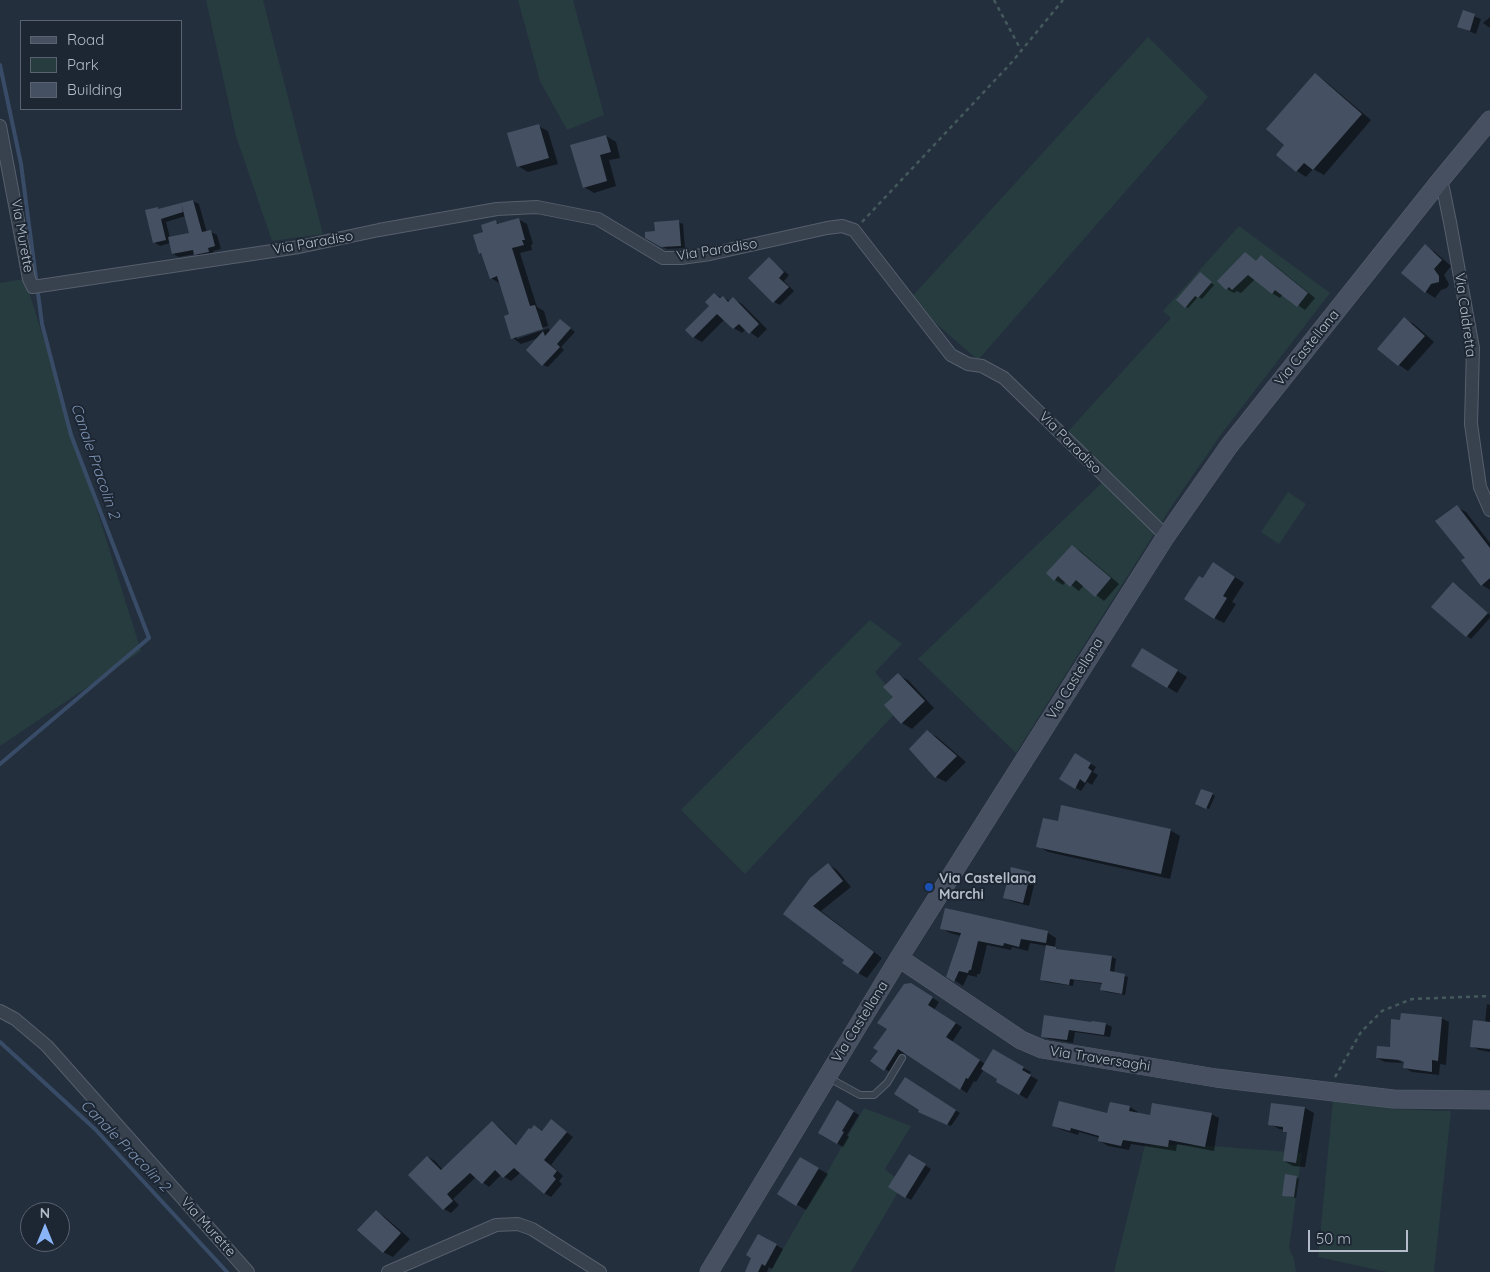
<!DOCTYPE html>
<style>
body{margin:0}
#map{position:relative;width:1490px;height:1272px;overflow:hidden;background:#242f3e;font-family:Quicksand,sans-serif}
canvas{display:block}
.legend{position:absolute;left:20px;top:20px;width:162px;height:90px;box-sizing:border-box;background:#1d2633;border:1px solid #59626f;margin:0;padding:6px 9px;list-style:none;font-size:15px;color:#b4bcc9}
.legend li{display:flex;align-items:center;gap:10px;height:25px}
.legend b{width:25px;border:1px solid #59626f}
.north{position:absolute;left:20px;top:1202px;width:50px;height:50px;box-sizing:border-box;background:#1d2633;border:1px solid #59626f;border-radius:50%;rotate:0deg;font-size:14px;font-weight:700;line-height:20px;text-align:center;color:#b4bcc9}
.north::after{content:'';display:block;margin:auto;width:18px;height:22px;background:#8ab4f8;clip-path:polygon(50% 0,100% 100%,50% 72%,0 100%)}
.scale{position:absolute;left:1308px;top:1230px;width:100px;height:22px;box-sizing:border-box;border:2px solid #b4bcc9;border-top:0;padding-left:6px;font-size:15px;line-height:18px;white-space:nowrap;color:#b4bcc9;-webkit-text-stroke:4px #1d2633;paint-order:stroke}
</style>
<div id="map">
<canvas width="1490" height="1272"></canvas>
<ul class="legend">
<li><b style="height:6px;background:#465061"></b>Road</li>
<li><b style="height:14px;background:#263c3f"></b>Park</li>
<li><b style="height:14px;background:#455162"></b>Building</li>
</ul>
<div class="north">N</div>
<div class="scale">50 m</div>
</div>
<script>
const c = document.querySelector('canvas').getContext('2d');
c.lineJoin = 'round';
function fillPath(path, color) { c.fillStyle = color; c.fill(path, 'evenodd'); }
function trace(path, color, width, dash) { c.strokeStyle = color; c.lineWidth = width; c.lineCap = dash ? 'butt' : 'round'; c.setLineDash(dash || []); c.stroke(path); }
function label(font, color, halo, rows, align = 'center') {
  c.font = font + ' Quicksand,sans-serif'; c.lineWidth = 4; c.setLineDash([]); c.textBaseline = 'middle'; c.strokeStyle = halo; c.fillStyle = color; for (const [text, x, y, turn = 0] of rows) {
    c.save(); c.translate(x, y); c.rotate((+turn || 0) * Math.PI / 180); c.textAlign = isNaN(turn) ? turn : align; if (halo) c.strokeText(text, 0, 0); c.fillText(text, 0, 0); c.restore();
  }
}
const green = new Path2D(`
 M206,0H263L323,234L272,241L236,136Z
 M518,0H573L604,115L567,130L540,81Z
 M1148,37L1208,97L978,360L909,300Z
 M1239,226L1330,293L1222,433L1173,504L1016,753L918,659L1107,478L1062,438L1171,318L1163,311Z
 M25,279L141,651L0,746V283Z
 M1288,492L1306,504L1279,544L1261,532Z
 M870,620L902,644L875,672L903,705L745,874L681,810Z
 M1333,1100L1391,1109L1451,1111L1434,1272H1387L1318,1257Z
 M864,1108L911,1126L885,1169L903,1184L851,1272H770Z
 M1145,1145H1198L1302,1153L1289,1248L1294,1259L1296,1272H1114Z`);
const shadow = new Path2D(`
 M1464,12L1481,19L1476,34L1459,27Z
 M1490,17V28L1483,23Z
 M1315,75L1325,81L1371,120L1324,175L1313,169L1306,177L1297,171L1277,155L1286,145Z
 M538,126L548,131L558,164L528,172L518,166Z
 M606,136L616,142L620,158L609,160L616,186L594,193L584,187Z
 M193,201L199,204L207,233L211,232L217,235L221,249L213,251L214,255L201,257L195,254L179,257L173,254L170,243L160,246L154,242L158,209L160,210L180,204L183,206ZM186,216L191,233L170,238L166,222Z
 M518,219L527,224L533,244L531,245L532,250L520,253L537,307L544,311L550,332L561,320L575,332L561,347L564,350L548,367L543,365L538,338L521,344L513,338L510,315L499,283L491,278L482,255L480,253L485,233L496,222L501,225ZM548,326L549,328L517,339V336Z
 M678,222L683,224L685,248L667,249L646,237Z
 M1425,246L1435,252L1451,266L1444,275L1449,284L1447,288L1441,290L1435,298L1426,292Z
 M1245,254L1257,262L1262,256L1269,261L1315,298L1305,310L1283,294L1280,298L1272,293L1255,279L1241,293L1237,291L1234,293L1227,289Z
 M769,259L789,275L784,281L794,291L780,305L774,302L750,278Z
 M1203,276L1214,285L1202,299L1198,297L1188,308L1186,307Z
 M714,294L730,301L733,299L742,304L767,329L758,338L746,329L742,333L734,328L725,319L702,342L693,337L711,306Z
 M1404,319L1414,324L1434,342L1408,371L1399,365Z
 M1457,507L1466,512L1490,543V590L1482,585L1467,558Z
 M1072,547L1080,551L1119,584L1104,601L1084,585L1079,591L1066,581L1063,585L1055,580Z
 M1223,569L1244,583L1232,602L1236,604L1224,623L1214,618L1203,580Z
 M1458,586L1490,615V618L1471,639L1433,607Z
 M1152,655L1187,677L1177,693L1133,666Z
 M898,675L908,680L934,708L912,729L902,723L894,697Z
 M927,732L937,737L966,762L946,782L936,777L924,765Z
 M1076,755L1096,767L1093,772L1098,775L1092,785L1087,782L1081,791L1061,779Z
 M1212,794L1215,796L1209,809L1199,805Z
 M1170,830L1180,836L1170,879L1048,852L1038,846Z
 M829,865L837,870L851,887L821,911L882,958L867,978L858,973L846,960L785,914Z
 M1030,873L1036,877L1029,906L1011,901L1005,898Z
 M946,910L1048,933L1056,938L1055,948L1059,951L1112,957L1116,959L1114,973L1128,977L1125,995L1106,992L1102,990L1103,984L1074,980L1073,986L1046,982L1042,979L1047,946L1030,943L1028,951L1012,947L1011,950L987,945L980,974H977V977L968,975L963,986L948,976L961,936L950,933L941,928Z
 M918,988L939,1002L934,1010L962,1027L952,1042L985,1064L993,1051L1031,1072L1029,1075L1038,1080L1027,1099L997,1081L999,1078L984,1069L976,1082L974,1081L967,1093L905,1052L892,1073L885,1069Z
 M1487,1004L1490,1005V1052L1479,1050L1472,1046L1485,1023Z
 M1441,1018L1449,1022L1446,1065L1440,1064L1439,1075L1412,1072L1405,1068V1062L1395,1056L1394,1058L1403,1063L1385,1062L1377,1058Z
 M1092,1024H1106L1112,1027L1110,1037L1075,1032L1073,1043L1049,1039L1043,1036Z
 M905,1079L960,1113L951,1126L924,1113Z
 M838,1102L859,1115L847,1135L849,1137L843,1147L820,1133Z
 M1272,1104L1305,1108L1314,1113L1305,1167L1293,1166L1284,1161L1288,1133L1284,1130L1279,1129L1270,1124Z
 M1130,1107L1138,1112L1137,1114L1151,1117L1211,1114L1219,1118L1214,1151L1177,1144L1176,1151L1131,1144L1129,1150L1108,1146L1100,1141V1138L1079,1132L1078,1135L1062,1130L1054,1126L1108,1115Z
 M552,1121L573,1137L551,1165L563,1176L559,1181L562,1184L551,1197L544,1193L521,1172L511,1181L501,1175L489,1187L476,1177L453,1199L459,1205L451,1213L444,1209L428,1157L435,1161L443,1170L492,1123L499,1127L517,1145L535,1126L543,1131Z
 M909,1155L931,1169L911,1200L889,1187Z
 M800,1158L828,1174L806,1210L779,1194Z
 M1296,1177L1299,1179L1296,1198L1284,1195Z
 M376,1211L385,1217L410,1239L393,1257L383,1252Z
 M759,1235L783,1249L772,1269L769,1267L767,1272H746L753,1258Z`);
const stream = new Path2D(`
 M0,65L21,164L42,324L71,435L149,638L0,764
 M0,1042L95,1129L227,1272`);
const building = new Path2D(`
 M1463,10L1475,14L1470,31L1457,27Z
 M1315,73L1362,114L1313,170L1304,163L1296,172L1276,155L1284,145L1266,129Z
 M539,124L549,158L517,167L507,133Z
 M606,135L611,152L600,155L607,181L583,188L570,145Z
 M193,200L202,232L211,230L215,246L208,248L209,252L194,255L193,250L172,254L168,237L189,233L181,203Z
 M181,203L183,212L161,219L166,240L153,243L145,210L158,207V209Z
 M519,218L525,240H522L524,245L512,248L530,306L535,305L543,329L511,339L504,316L509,314L497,276L490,279L481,253L479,254L473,235L483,232L481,225L496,220L497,224Z
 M679,220L681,246L661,247L645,238V232L655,231L654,222Z
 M1425,244L1442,260L1434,269L1439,276V282L1431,284L1425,293L1401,273Z
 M1245,252L1256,261L1261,255L1308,293L1297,307L1275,290L1272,294L1248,275L1232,290L1229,287L1226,290L1217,281Z
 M769,257L784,272L779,278L789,287L773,303L748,278Z
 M1200,272L1212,282L1198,298L1195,296L1185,308L1176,300Z
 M714,293L720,298L723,296L728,302L733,297L759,324L749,334L739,324L733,329L717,314L693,338L685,330L709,306L705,302Z
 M1404,317L1425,336L1398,366L1377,349Z
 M560,319L571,328L557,344L560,347L542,366L526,350L543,331L545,336Z
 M1457,505L1490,548V578L1481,586L1461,560L1465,558L1435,521Z
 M1072,545L1111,578L1095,597L1076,580L1070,587L1058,576L1054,581L1046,573Z
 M1213,562L1235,577L1223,596L1227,598L1214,619L1184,599L1199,576L1203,578Z
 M1453,582L1488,613L1466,637L1431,607Z
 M1142,648L1178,670L1167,688L1131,666Z
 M898,673L925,701L901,724L884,705L893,697L883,687Z
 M927,730L957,756L935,778L909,749Z
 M1075,753L1091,763L1088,768L1092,771L1085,783L1080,779L1075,789L1059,779Z
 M1201,789L1213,793L1206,809L1195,804Z
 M1061,805L1171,829L1161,874L1036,847L1043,818L1058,821Z
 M828,863L843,881L813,906L874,952L858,974L842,963L844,960L783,914L810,878Z
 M1011,867L1031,872L1023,903L1003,898Z
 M945,908L1048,931L1046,943L1021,939L1019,947L1004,943L1003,946L978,941L971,970H969L968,973L959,971L954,982L946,977L961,933L940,929Z
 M1046,945L1056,947V949L1112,956L1110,971L1125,974L1122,994L1100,990L1102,983L1070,979L1069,985L1040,980Z
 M911,983L933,997L928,1005L956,1023L946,1037L980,1060L968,1079L966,1078L960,1090L898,1049L884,1071L870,1061L878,1051L873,1048L887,1029L877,1023L904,984Z
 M1401,1013L1442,1017L1438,1061L1432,1060V1072L1403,1068L1404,1062L1400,1060L1376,1058L1377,1046L1390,1047L1391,1019L1400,1020Z
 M1044,1015L1091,1022L1092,1021L1106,1023L1104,1035L1069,1030L1067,1040L1041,1037Z
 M1473,1020L1490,1022V1049L1470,1047Z
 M993,1049L1024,1067L1022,1070L1031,1075L1019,1095L996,1082L997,1079L981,1069Z
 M905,1077L956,1110L947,1125L918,1112L919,1110L894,1094Z
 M837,1100L854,1111L842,1131L844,1132L837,1144L818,1133Z
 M1059,1101L1107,1113L1110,1102L1130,1106L1129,1111L1150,1115L1152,1103L1212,1113L1205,1147L1169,1140L1168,1147L1123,1140L1121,1146L1098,1141L1099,1136L1071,1128L1070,1131L1052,1126Z
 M1271,1103L1305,1107L1296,1163L1283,1161L1287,1132H1283V1127L1268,1125Z
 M551,1119L567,1132L544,1160L557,1171L553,1176L556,1179L544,1194L514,1168L503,1178L495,1170L482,1184L470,1173L447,1194L453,1201L443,1210L408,1175L427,1156L441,1170L492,1121L516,1145L529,1128L531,1129L534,1125L542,1131Z
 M909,1154L926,1164L905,1198L888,1187Z
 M800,1157L819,1168L796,1206L777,1194Z
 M1285,1174L1297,1176L1294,1197L1282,1196Z
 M376,1210L401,1233L383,1253L357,1230Z
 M758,1234L777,1244L765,1266L762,1264L758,1272H745L751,1258L746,1255Z`);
const path = new Path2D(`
 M994,0L1021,50
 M862,222L1012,62L1063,0
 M1335,1077L1361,1032L1382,1011L1412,999L1490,996`);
const lane = new Path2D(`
 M829,1078L860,1095H874L887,1083L902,1058`);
const street = new Path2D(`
 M0,126L29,279L33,287L299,247L379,230L497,209L537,207L598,219L663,258H681L710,254L827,228L842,226L854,230L951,355L968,364L982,366L1004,378L1166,536
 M1439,182L1443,188L1450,222L1473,348L1471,424L1480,487L1490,510
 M0,1011L15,1019L47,1046L248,1272
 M388,1272L496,1225L518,1224L532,1229L600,1272`);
const secondary = new Path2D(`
 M899,958L1021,1040L1042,1049L1216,1078L1393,1099L1490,1100
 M709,1272L899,958L1166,536L1229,446L1439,182L1490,120`);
const markers = [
 [929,887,5,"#1a4fb4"]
];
const streetNames = [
 ["Via Murette",22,236,80],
 ["Via Paradiso",313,243,-10],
 ["Via Paradiso",717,250,-9],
 ["Via Caldretta",1465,315,82],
 ["Via Castellana",1307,348,-51],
 ["Via Paradiso",1070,443,45],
 ["Via Castellana",1075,679,-58],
 ["Via Castellana",860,1022,-58],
 ["Via Traversaghi",1100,1059,9],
 ["Via Murette",208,1227,48]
];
const poiNames = [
 ["Via Castellana",939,879],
 ["Marchi",939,895]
];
const waterNames = [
 ["Canale Pracolin 2",95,461,71],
 ["Canale Pracolin 2",125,1146,46]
];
fillPath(green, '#263c3f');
fillPath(shadow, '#0007');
trace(stream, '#394c67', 4);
fillPath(building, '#455162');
trace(lane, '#565f6c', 8);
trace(street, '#565f6c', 14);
trace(secondary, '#565f6c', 19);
trace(path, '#44595c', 2.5, [4, 4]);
trace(lane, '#38414e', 6);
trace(street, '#38414e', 12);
trace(secondary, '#465061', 18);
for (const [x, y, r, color] of markers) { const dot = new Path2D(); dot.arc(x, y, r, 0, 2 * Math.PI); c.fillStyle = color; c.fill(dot); trace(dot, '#1d2633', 2); }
label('14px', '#b4bcc9', '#1d2633', streetNames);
label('bold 14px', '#b4bcc9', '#1d2633', poiNames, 'left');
label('italic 15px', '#7c92b1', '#1d2633', waterNames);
</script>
